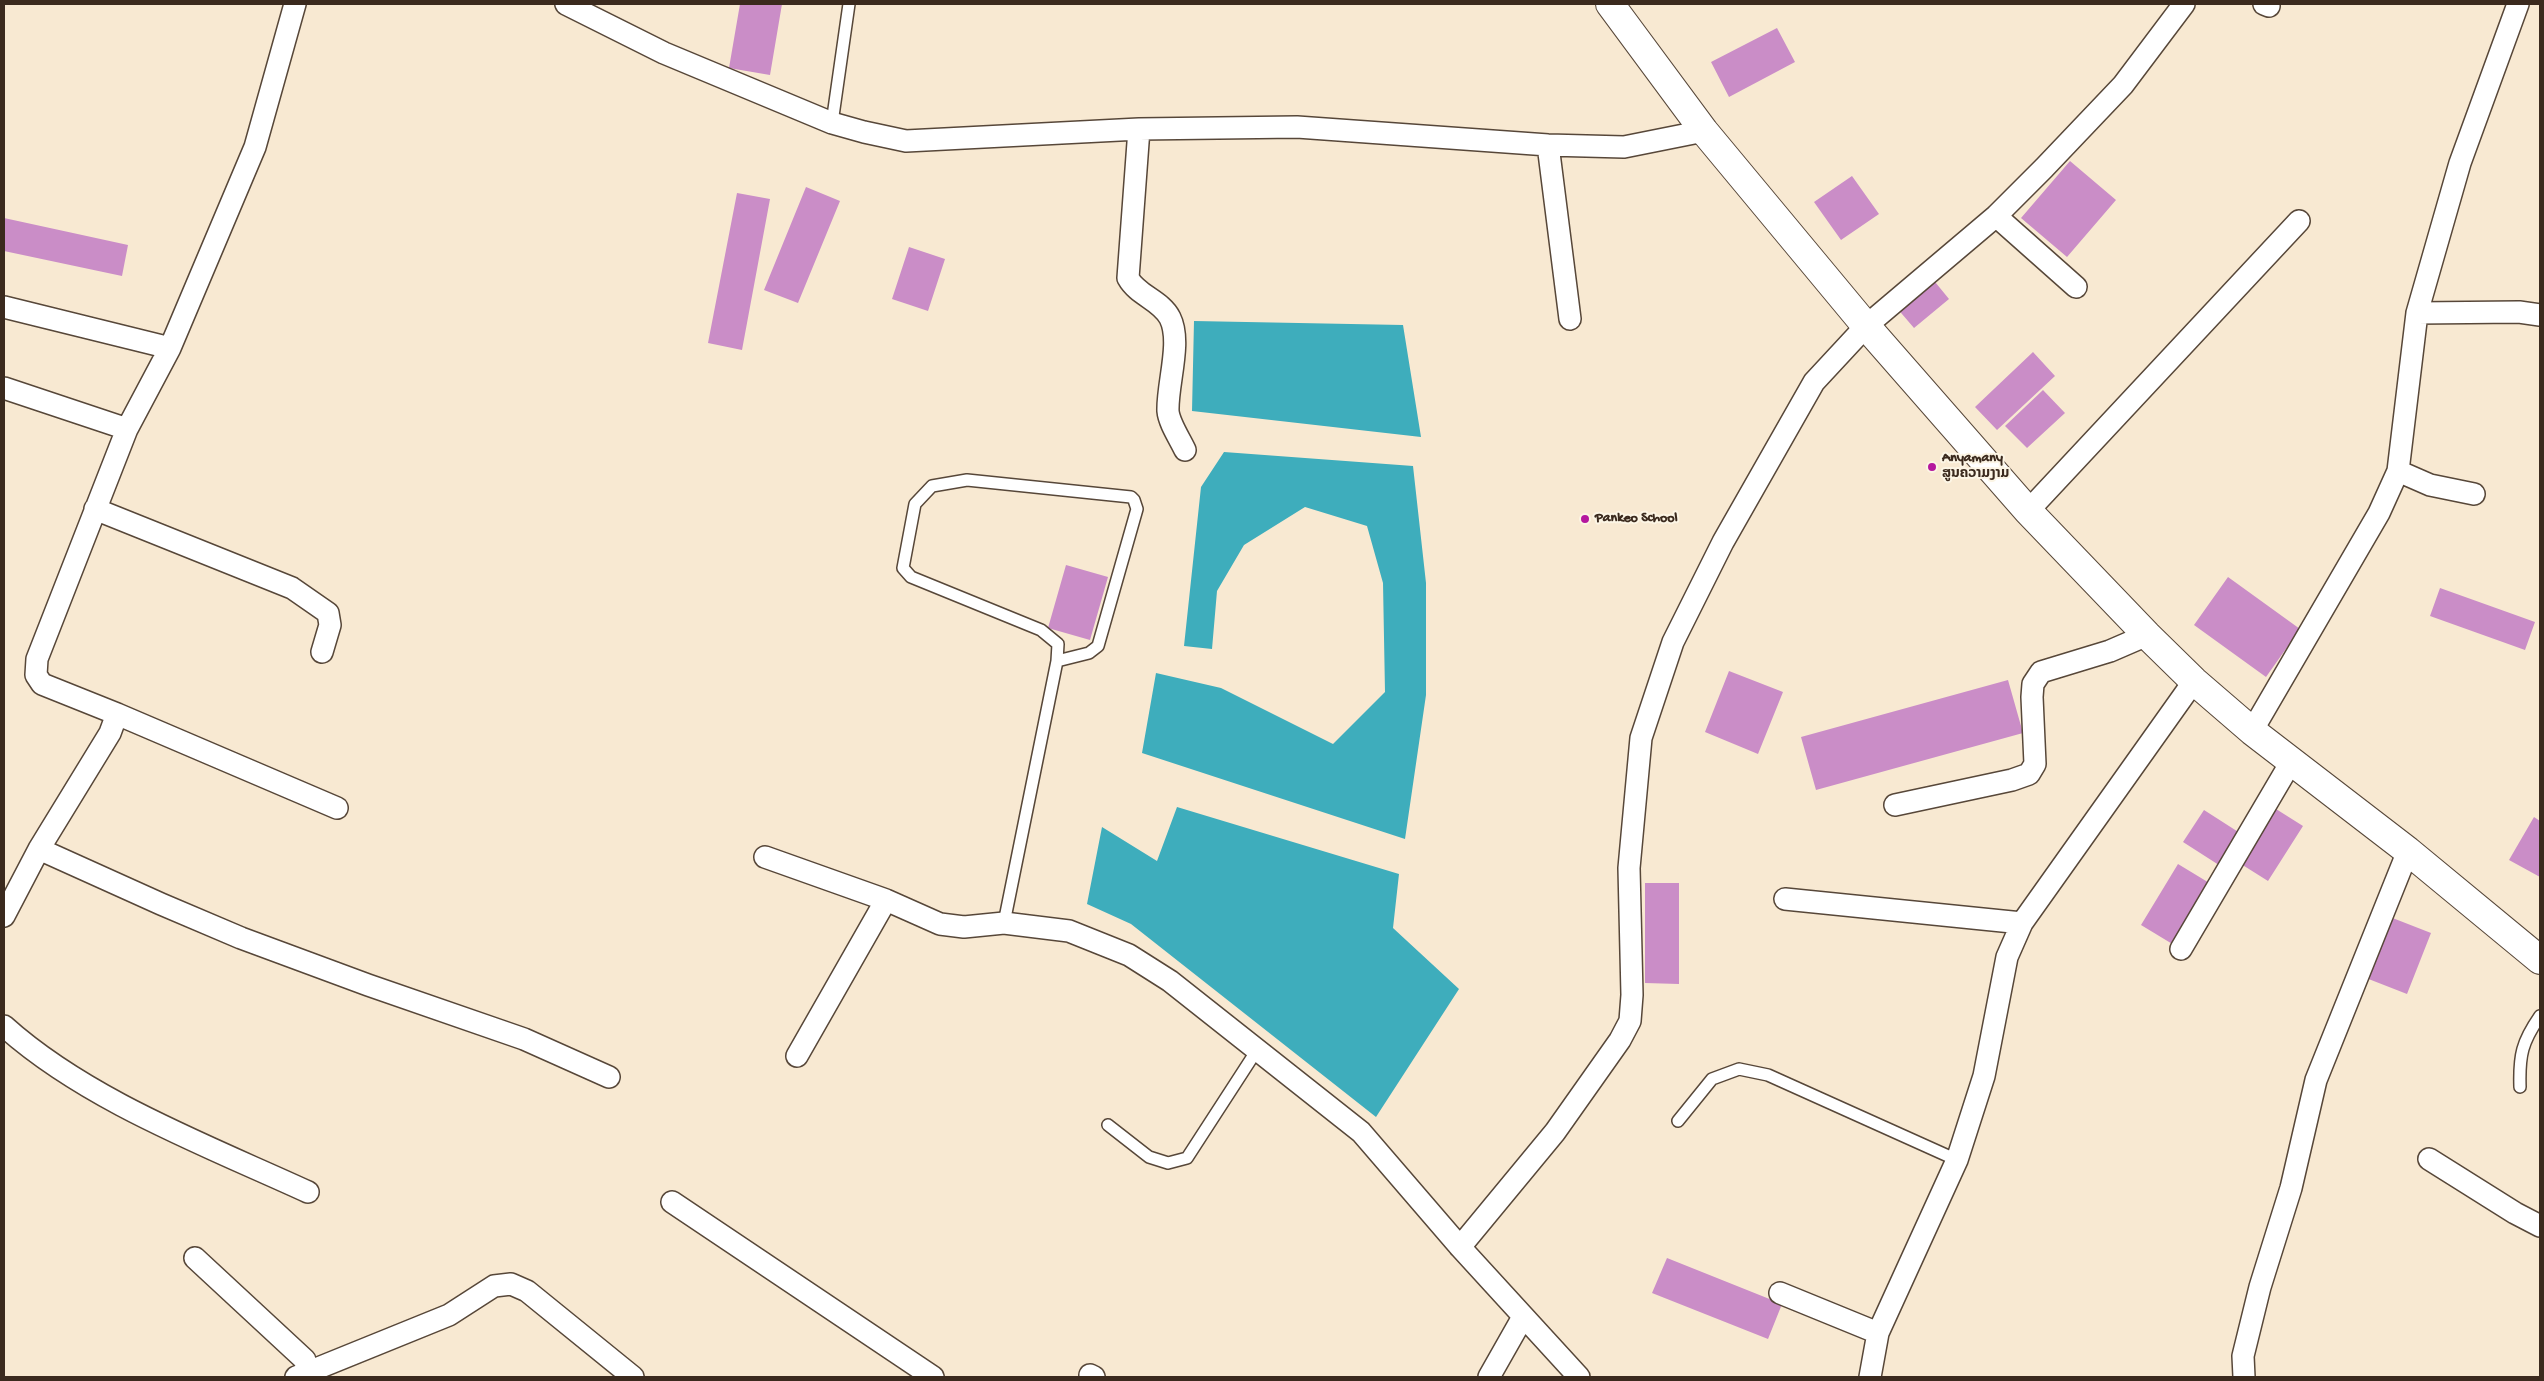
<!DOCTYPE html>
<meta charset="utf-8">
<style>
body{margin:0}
#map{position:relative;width:2544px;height:1381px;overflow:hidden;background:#f8e9d2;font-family:"Gochi Hand",sans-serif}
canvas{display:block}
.frame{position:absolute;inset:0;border:5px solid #3b2a1e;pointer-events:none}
</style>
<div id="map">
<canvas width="2544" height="1381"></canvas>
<div class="frame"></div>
</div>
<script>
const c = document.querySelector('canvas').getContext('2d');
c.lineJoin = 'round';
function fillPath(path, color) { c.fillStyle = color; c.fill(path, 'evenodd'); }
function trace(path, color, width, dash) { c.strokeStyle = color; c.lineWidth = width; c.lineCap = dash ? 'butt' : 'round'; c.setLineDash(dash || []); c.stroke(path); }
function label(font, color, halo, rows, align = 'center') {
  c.font = font + ' "Gochi Hand","Noto Sans Lao",sans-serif'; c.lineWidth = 4; c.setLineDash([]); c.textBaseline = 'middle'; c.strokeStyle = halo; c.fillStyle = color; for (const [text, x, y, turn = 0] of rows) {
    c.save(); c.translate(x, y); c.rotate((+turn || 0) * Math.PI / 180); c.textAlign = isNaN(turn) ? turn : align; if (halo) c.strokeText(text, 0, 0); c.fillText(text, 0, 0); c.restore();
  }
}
const water = new Path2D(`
 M1194,321L1403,325L1421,437L1192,411Z
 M1224,452L1413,466L1426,583V695L1405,839L1142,753L1156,673L1221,688L1333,744L1385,692L1383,583L1367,526L1305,507L1244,545L1217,591L1212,649L1184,646L1201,487Z
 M1177,807L1399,874L1393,928L1459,989L1376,1117L1131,924L1087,904L1102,827L1157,861Z`);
const building = new Path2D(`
 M740,4H782L770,75L729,68Z
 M1777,28L1795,62L1729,97L1711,62Z
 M2070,161L2116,200L2067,257L2021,218Z
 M1852,176L1879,214L1841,240L1814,202Z
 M806,187L840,201L798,303L764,290Z
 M737,193L770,199L742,350L708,343Z
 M4,218L128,245L122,276L4,251Z
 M909,247L945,259L928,311L892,299Z
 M1931,277L1949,299L1914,328L1896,307Z
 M2033,352L2055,376L1997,430L1975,407Z
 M2043,390L2065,413L2027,448L2005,426Z
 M1066,565L1108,577L1090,640L1048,628Z
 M2228,577L2300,629L2266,677L2194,625Z
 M2440,588L2535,622L2525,650L2430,616Z
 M1729,671L1783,692L1758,754L1705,732Z
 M2008,680L2023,733L1816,790L1801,737Z
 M2276,809L2303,826L2268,881L2241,864Z
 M2204,810L2243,835L2222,867L2183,842Z
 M2534,817L2540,821V877L2509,860Z
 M2178,864L2211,884L2174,945L2141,925Z
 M1645,883H1679V984L1645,983Z
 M2390,917L2431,933L2407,994L2366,978Z
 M1667,1258L1782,1304L1768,1339L1652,1293Z`);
const service = new Path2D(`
 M832,123L849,4
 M1004,923L1057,661L1058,644L1041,630L911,577L903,568L915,504L932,486L967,480L1131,497L1134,500L1137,509L1098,646L1089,653L1057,661
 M2520,1087C2519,1055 2522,1042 2540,1016
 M1678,1121L1712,1079L1739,1069L1768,1075L1957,1160
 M1108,1125L1149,1157L1168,1163L1187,1158L1257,1050`);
const minor = new Path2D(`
 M566,4L664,53L832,123L864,132L906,141L1139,129L1297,127L1548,145L1624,147L1704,131
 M2264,4L2269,6
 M1139,129L1128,278C1138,296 1161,300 1170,318C1182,342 1167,384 1168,411C1169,423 1180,439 1185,450
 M1548,145L1570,319
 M1996,216L2076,287
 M4,307L170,348
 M2417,313L2519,312L2540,315
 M4,388L127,429
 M2398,471L2430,485L2474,494
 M95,509L292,588L328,613L330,625L322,652
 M2028,511L2299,221
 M117,714L337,808
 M2252,731L2379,513L2398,471L2417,313L2460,163L2518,4
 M1895,805L2012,780L2029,774L2035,764L2032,697L2033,684L2041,672L2110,651L2147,635
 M39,849L161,904L241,938L368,985L524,1039L609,1077
 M765,857L886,900L940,924L964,927L1004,923L1069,931L1129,955L1170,981L1361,1132L1460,1247L1579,1377
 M1785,899L2022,923
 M4,916L39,849L110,733L117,714L42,684L36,675L37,659L127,429L170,348L255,147L295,4
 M2181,949L2291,762
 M4,1026C86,1100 208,1146 308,1192
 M797,1056L886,900
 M2429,1159L2515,1213L2540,1226
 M672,1202L933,1377
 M1460,1247L1555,1132L1620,1040L1630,1021L1632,995L1629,868L1641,738L1673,642L1723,542L1814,382L1866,326L1996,216L2044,168L2123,85L2184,4
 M195,1258L305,1360L307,1374
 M1780,1293L1878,1333
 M1090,1375L1094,1377
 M296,1377L449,1315L494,1286L511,1284L527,1291L633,1377
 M1489,1377L1523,1317
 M1870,1377L1878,1333L1957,1160L1984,1076L2007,957L2022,923L2194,681
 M2244,1377L2243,1356L2260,1287L2291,1188L2316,1080L2408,851`);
const secondary = new Path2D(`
 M1610,4L1704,131L1866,326L2028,511L2147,635L2194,681L2252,731L2408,851L2540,960`);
const markers = [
 [1932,467,5,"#b5179e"],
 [1585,519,5,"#b5179e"]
];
const poiNames = [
 ["Anyamany",1942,459],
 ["ສູນຄວາມງາມ",1942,475],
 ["Pankeo School",1595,519]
];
fillPath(water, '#3eadbc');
fillPath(building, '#ca8dc7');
trace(service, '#574739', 14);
trace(minor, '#574739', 24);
trace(secondary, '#574739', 30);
trace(service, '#fff', 11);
trace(minor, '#fff', 21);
trace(secondary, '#fff', 28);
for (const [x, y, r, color] of markers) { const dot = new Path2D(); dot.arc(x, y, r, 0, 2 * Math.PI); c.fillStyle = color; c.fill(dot); trace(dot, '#fcf5e5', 2); }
label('bold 14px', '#3b2a1e', '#fcf5e5', poiNames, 'left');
</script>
